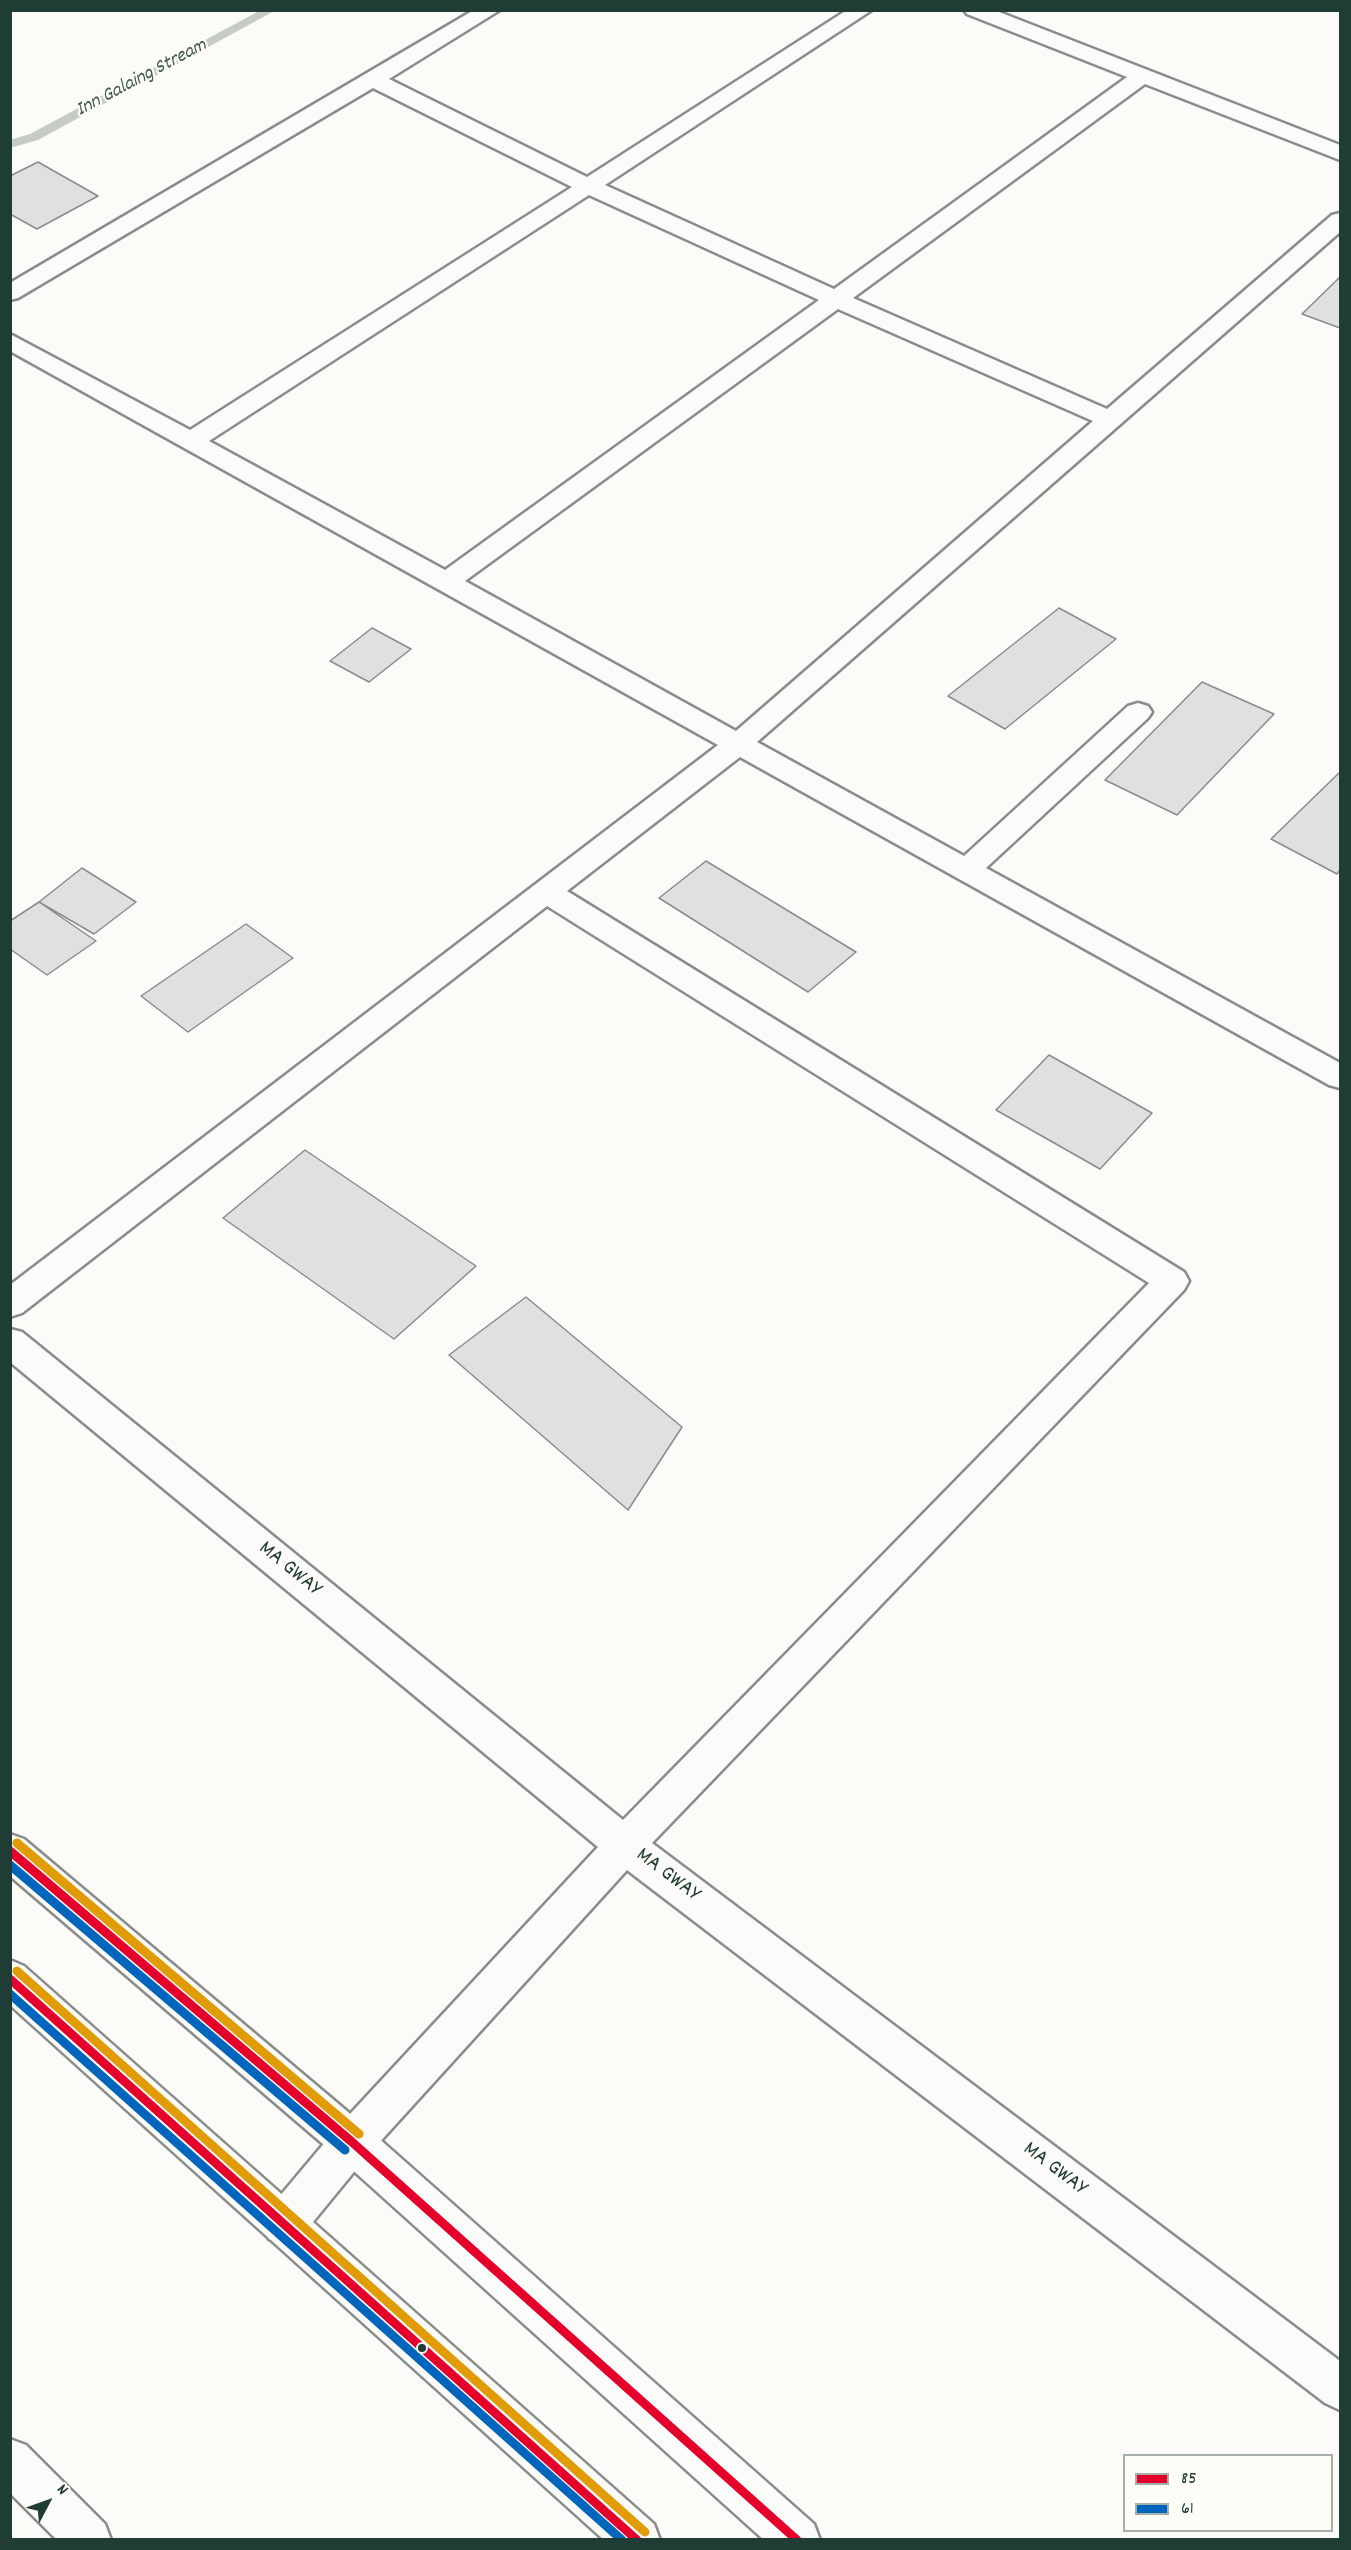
<!DOCTYPE html>
<style>
body{margin:0}
#map{position:relative;width:1351px;height:2550px;overflow:hidden;background:#fcfbf8;font-family:Dekko,sans-serif}
canvas{display:block}
.frame{position:absolute;inset:0;border:12px solid #1f3d34;pointer-events:none}
.legend{position:absolute;left:1123px;top:2454px;width:210px;height:78px;box-sizing:border-box;background:#fdfcf7;border:2px solid #a4b0a9;margin:0;padding:8px 10px;list-style:none;font-size:18px;color:#1f3d34}
.legend li{display:flex;align-items:center;gap:12px;height:30px}
.legend b{width:30px;border:2px solid #a4b0a9}
.north{position:absolute;left:18px;top:2472px;width:60px;height:60px;-webkit-text-stroke:4px #fdfcf7;paint-order:stroke;rotate:49deg;font-size:16px;font-weight:700;line-height:24px;text-align:center;color:#1f3d34}
.north::after{content:'';display:block;margin:auto;width:21px;height:27px;background:#1f3d34;clip-path:polygon(50% 0,100% 100%,50% 72%,0 100%)}
</style>
<div id="map">
<canvas width="1351" height="2550"></canvas>
<div class="frame"></div>
<ul class="legend">
<li><b style="height:8px;background:#e4002b"></b>85</li>
<li><b style="height:8px;background:#0065bd"></b>61</li>
</ul>
<div class="north">N</div>
</div>
<script>
const c = document.querySelector('canvas').getContext('2d');
c.lineJoin = 'round';
function fillPath(path, color) { c.fillStyle = color; c.fill(path, 'evenodd'); }
function trace(path, color, width, dash) { c.strokeStyle = color; c.lineWidth = width; c.lineCap = dash ? 'butt' : 'round'; c.setLineDash(dash || []); c.stroke(path); }
function label(font, color, halo, rows, align = 'center') {
  c.font = font + ' Dekko,sans-serif'; c.lineWidth = 4.5; c.setLineDash([]); c.textBaseline = 'middle'; c.strokeStyle = halo; c.fillStyle = color; for (const [text, x, y, turn = 0] of rows) {
    c.save(); c.translate(x, y); c.rotate((+turn || 0) * Math.PI / 180); c.textAlign = isNaN(turn) ? turn : align; if (halo) c.strokeText(text, 0, 0); c.fillText(text, 0, 0); c.restore();
  }
}
const stream = new Path2D(`
 M261,10H276L38,140L10,148V140L30,134Z`);
const building = new Path2D(`
 M38,162L98,196L37,229L10,214V176Z
 M1340,277V328L1302,314Z
 M1059,608L1116,639L1005,729L948,696Z
 M372,628L411,649L369,682L330,661Z
 M1202,682L1274,714L1177,815L1105,780Z
 M1340,772V870L1337,874L1271,839Z
 M706,861L856,952L808,992L659,898Z
 M82,868L136,902L94,934L39,902Z
 M39,902L96,941L47,975L10,949V921Z
 M246,924L293,958L188,1032L141,996Z
 M1049,1055L1152,1113L1100,1169L996,1110Z
 M305,1150L476,1266L394,1339L223,1218Z
 M526,1297L682,1427L628,1510L449,1355Z`);
const minor = new Path2D(`
 M474,10H500L389,79L587,177L847,10H872L605,185L834,289L1127,77L967,14L964,10H994L1340,145V160L1145,84L853,298L1107,409L1332,215L1340,213V232L757,742L964,856L1128,706L1138,703L1148,706L1152,712L1148,718L986,868L1340,1063V1088L1329,1085L740,757L567,891L1184,1272L1189,1281L1184,1290L652,1843L1340,2361V2410L1325,2403L627,1870L367,2156L299,2239L284,2245L269,2239L263,2224L269,2209L337,2128L598,1847L10,1362V1329L22,1332L623,1820L1149,1283L547,906L22,1313L10,1317V1285L718,745L10,351V334L190,430L572,187L373,88L18,298L10,300V283ZM589,195L819,300L445,570L209,441ZM838,309L1093,421L736,731L465,581Z
 M10,2439L26,2445L105,2524L111,2540H57L10,2493Z`);
const primary = new Path2D(`
 M10,1834L24,1839L367,2128L814,2524L820,2540H764L337,2156L10,1876Z
 M10,1960L24,1966L654,2524L660,2540H604L10,2005Z`);
const bus1 = new Path2D(`
 M10,1851L352,2142L797,2540
 M10,1979L637,2540`);
const bus2 = new Path2D(`
 M10,1865L345,2150
 M10,1994L622,2540`);
const bus3 = new Path2D(`
 M17,1843L359,2134
 M17,1971L645,2532`);
const markers = [
 [422,2348,5,"#1f3d34"]
];
const farWaternames = [
 ["Inn Galaing Stream",142,79,-28]
];
const streetNames = [
 ["MA GWAY",289,1570,39],
 ["MA GWAY",667,1876,37],
 ["MA GWAY",1054,2170,37]
];
fillPath(stream, '#c5ccc6');
fillPath(building, '#dfe1de');
trace(building, '#888d8a', 1.5);
trace(minor, '#888d8a', 5);
trace(primary, '#888d8a', 5);
fillPath(minor, '#fbfbf9');
fillPath(primary, '#fbfbf9');
trace(bus1, '#e4002b', 9);
trace(bus2, '#0065bd', 9);
trace(bus3, '#e19c05', 9);
for (const [x, y, r, color] of markers) { const dot = new Path2D(); dot.arc(x, y, r, 0, 2 * Math.PI); c.fillStyle = color; c.fill(dot); trace(dot, '#fdfcf7', 2); }
label('italic 20px', '#435c53', '#fdfcf7', farWaternames);
label('22px', '#1f3d34', '#fdfcf7', streetNames);
</script>
